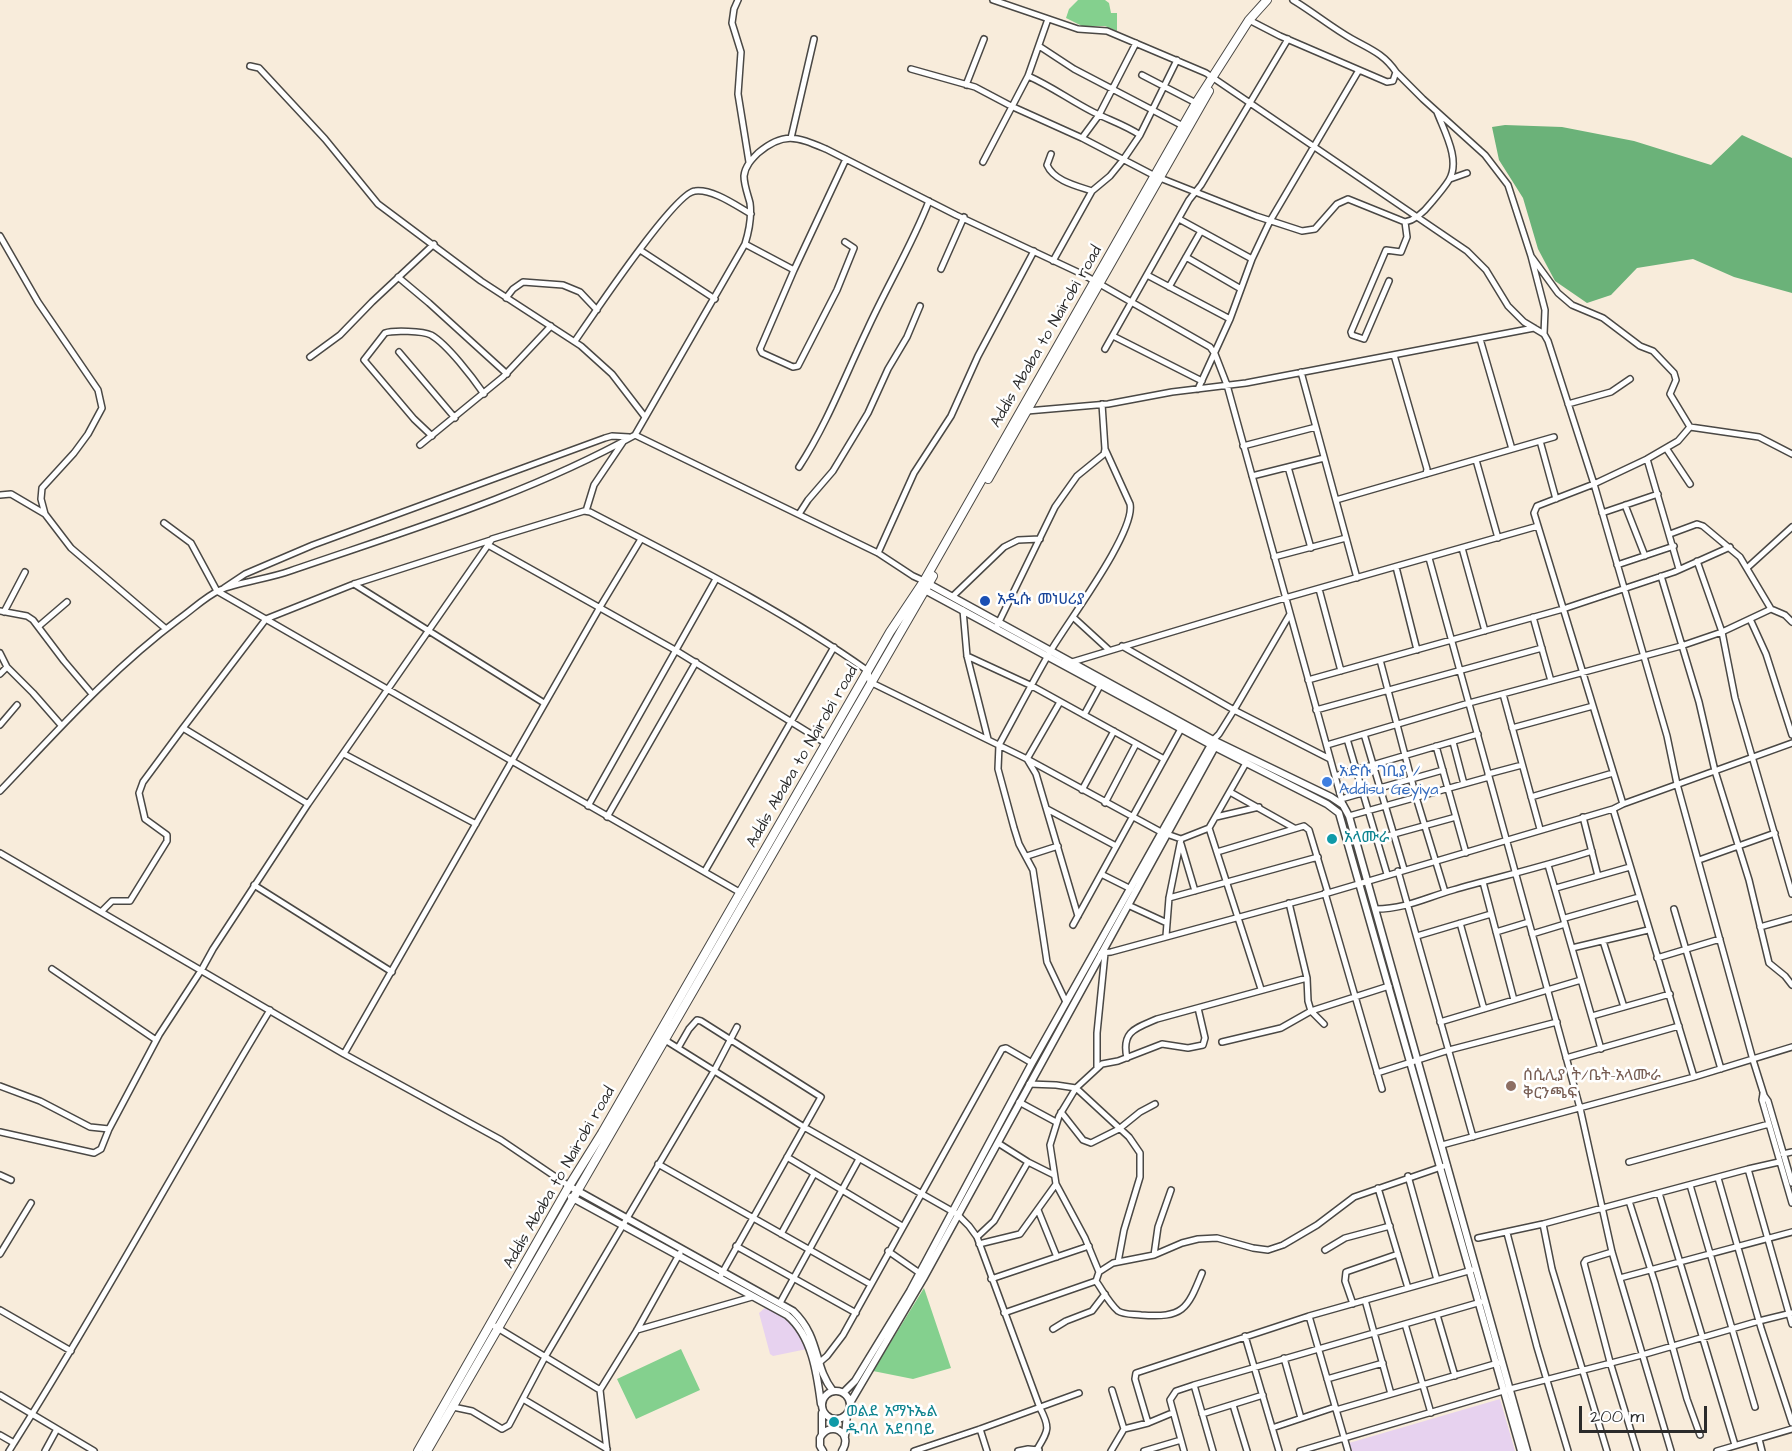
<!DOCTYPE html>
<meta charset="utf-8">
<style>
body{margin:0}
#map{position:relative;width:1792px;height:1451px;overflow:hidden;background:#f8ecdb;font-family:"Architects Daughter",sans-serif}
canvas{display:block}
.scale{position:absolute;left:1579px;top:1406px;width:128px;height:27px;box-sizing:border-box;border:3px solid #2b2b2b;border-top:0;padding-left:8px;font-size:18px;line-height:21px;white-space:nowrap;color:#2b2b2b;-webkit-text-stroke:4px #fff;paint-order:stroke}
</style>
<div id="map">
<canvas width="1792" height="1451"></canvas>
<div class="scale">200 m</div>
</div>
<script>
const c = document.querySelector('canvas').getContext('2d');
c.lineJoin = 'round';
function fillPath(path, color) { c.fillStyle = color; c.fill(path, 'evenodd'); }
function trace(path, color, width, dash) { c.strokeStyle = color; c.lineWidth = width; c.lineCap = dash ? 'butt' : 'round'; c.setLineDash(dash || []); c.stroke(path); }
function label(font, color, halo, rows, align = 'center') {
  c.font = font + ' "Architects Daughter","Noto Sans Ethiopic",sans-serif'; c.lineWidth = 5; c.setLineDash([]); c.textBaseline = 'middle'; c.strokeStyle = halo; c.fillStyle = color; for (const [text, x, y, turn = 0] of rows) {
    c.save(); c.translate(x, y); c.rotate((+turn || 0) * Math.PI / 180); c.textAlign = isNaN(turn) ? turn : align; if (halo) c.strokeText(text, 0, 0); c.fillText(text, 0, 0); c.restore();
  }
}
const built = new Path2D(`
 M766,1307H770L795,1324L807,1349L773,1356L770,1354L759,1313Z
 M1500,1399L1515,1451H1352L1349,1443Z`);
const green = new Path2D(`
 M1078,0H1105L1109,3L1111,13H1117V31L1105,26H1082L1066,18L1069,9Z
 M924,1288L951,1368L913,1379L873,1371Z
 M681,1349L700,1390L636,1419L617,1379Z`);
const forest = new Path2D(`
 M1505,125L1562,127L1634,141L1711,165L1742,135L1792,158V293L1734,277L1693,259L1637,268L1611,295L1587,303L1555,281L1538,249L1523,198L1499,160L1492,127Z`);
const minor = new Path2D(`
 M738,0L734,9L732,23L741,52L738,94L749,162
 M993,0L1078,29L1107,31L1206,73L1467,251L1486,270L1508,306L1524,322L1544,334L1548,341L1594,484L1667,736L1677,784L1753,1060L1764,1095
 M1249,20L1280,36L1387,82L1393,81L1396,72C1384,54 1370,49 1352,39C1331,27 1313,12 1293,0
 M1039,46L1074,69L1183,126
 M250,66L259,68L325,139L378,204L481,281L581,346L612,374L645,417
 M911,69L975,87L1011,106L1082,138L1155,176L1256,216L1302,231L1315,229L1337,204L1348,199L1405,222C1416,220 1424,212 1431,203C1437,196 1444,188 1449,180C1461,160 1444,131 1437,112
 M1396,72L1423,99L1485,155L1508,185L1531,256L1545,310L1544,334
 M1142,75L1196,103
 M1028,76C1051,86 1071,101 1093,112C1109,120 1125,125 1140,135
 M966,85L984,39
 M791,138L814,39
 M1082,138L1099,115L1136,43
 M1051,154L1047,165C1054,181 1077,186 1092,191
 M983,162L1028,76L1048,19
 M1450,179L1467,173
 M1179,219L1252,259
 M0,236L38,302L98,390L102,408L88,434L74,453L42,488L41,499L45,514L71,548L166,629
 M845,242L854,248L837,290L798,366L793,367L762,353L760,349L794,270L846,159
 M745,244L794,270
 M640,250L715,299
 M1531,256L1558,293L1572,305L1603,318L1640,346L1653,351L1674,373L1676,380L1670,394L1690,427L1759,437L1792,454
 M1186,257L1241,289
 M1053,261L1092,191L1110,176L1123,160L1140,135L1177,60
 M941,269L964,217
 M1147,275L1230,319
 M398,277L429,303L507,374
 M1389,281L1364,339L1352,335L1351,332L1386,250L1401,252L1407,237L1405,222
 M1169,287L1201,231
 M506,298L513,289L523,282L563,285L580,292L597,310
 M1113,336L1202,381
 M1480,339L1512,449
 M575,341C591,318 675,192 695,191C713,189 735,205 751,214
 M1105,349L1189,200L1201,185L1288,39
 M399,352L455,418
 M1394,355L1427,469L1426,474
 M310,357L340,335L372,302L434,244
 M1301,372L1357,578
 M1198,389L1230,319L1252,259L1270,221L1359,70
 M1568,404L1611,392L1630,379
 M1027,411L1108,404L1172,392L1246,383L1534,328
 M432,436L414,419L364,360L385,333C393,330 423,331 431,335C447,344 473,378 484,394
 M1540,441L1554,437
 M420,445L503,377L551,326
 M1243,446L1316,427
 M1666,448L1690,484
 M1647,459L1679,569
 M1476,460L1498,538
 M799,467C827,424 845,376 867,330C887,286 912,245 929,201
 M1288,467L1311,548
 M1252,476L1324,458
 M0,495L11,494L45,514
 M1336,500L1540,441L1556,499
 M1625,505L1645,556
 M586,511L594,485L623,442
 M1602,513L1658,494
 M799,514L808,500L833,471L868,413L888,369L907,337L920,306
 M164,523L191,543L217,591L741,893
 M1670,534L1697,524L1703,526L1740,557L1771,609L1785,615L1792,622
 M488,545L675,650L827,744
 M1462,548L1485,631
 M878,553L914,473L951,416L978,356L1034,251
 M1274,557L1346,538
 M1429,558L1580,1108L1612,1252L1671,1451
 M1697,561L1722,632L1735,698L1792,894
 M1617,565L1674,546
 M1396,567L1417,650
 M1747,568L1792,527
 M1661,576L1699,702L1715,771L1749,880L1769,963L1785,976L1792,985
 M924,581L913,576L878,553L635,435L745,244C749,231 752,218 750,203C748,195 744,185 744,176C745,166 752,159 758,153C784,131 797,137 826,149L956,215L1084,275L1210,347L1215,354L1227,385L1343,805
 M354,584L544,703
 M224,588L245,574L313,545L605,438L612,436L629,437
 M1319,589L1341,671
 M953,596L1004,547L1018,540L1040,539
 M963,610L967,656L988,739
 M0,611L27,616L33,620L64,661L92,694
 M4,612L25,572
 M1073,617L1109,650
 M1533,617L1551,681
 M1750,619L1766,654L1792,735
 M39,626L67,602
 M996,628L1055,507L1077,476L1104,454L1105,449L1102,404
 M1122,646L1234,710L1330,759
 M0,653L7,667L33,693L61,725
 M967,656L1032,686L1164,759
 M1380,660L1416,797L1445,892
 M1072,662L1285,598L1538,526
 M0,674L7,667
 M1308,680L1563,609L1674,572L1730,547
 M1503,694L1540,829
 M1060,702L1027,759L1036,774L1078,916
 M1316,710L1542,648
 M1084,715L1102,682
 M0,725L17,705
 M1512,728L1593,706
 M1364,734L1404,869
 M1347,739L1387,874
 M1213,740L1219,734L1234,710L1290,614
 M1453,742L1464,784
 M1327,745L1469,703L1681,646L1722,632L1771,609
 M1436,746L1466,853
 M344,754L476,824
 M1488,774L1522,765
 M1335,776L1478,734
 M1082,790L1114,731
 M0,791C57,731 112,669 179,619C192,610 206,596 220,590C239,582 268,579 290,571C406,531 527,495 635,435
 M1230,792L1294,828
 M1531,797L1613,773
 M1341,799L1443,770
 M1105,803L1136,744
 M308,804L183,728L266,619L354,584L491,540
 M1623,804L1534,513L1537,506L1594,484L1647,459L1678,441L1690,427
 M588,806L716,579
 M1047,809L1116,846
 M1613,809L1694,1077
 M1349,816L1489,777
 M607,817L696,662
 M1216,817L1259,807
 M1583,817L1598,876
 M1209,828L1246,763
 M1356,839H1376L1456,817
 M1181,844L1195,891
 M1217,852L1304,826L1309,830L1328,893
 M0,853L344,1054L501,1140L569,1186
 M1027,856L1058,846
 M1699,860L1775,833
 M1548,865L1601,1049
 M705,871L834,647
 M1398,871L1473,1137
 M1101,874L1131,889
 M1483,882L1514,1000
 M254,885L392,972
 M1556,888L1630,867
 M1325,893L1382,1089
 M1169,898L1318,857
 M1289,903L1307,978L1308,1001L1311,1011L1324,1024
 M1128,905L1167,923
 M1376,909C1405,909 1425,898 1453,890C1499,877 1546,866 1592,851
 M1674,909L1721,1069
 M102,911L112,901H130L167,841V835L145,819L139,793L143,782L183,728
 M1565,918L1639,897
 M1460,923L1484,1009
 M1073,925L1182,727
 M1760,927L1792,918
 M1496,932L1529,922
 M1532,934L1565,924
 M1166,936L1169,898L1181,839
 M1417,936L1491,914
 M1603,941L1624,1007
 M1572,948L1648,930
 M1101,953L1111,952L1328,893L1613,809L1623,804L1792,743
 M1657,958L1720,939
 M52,969L156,1040
 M1066,1002L1047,962L1033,870L1019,844L1014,828L998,769L999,745C1016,714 1032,683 1050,652C1066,624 1136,532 1130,504L1105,449
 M1592,1016L1670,994
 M1440,1022L1581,980
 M665,1040L804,1127L957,1214L969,1226L977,1237L1040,1408C1051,1429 1048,1431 1036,1451
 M1222,1042L1281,1028L1311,1011L1389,986
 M678,1048L689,1029L697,1020L701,1021L821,1097L721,1275
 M344,1054L600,607L641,539
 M1127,1058C1121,1031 1136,1028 1157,1019L1307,978
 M1566,1058L1679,1026
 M1097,1068V1033L1105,953
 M1377,1073L1449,1050L1557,1022
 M1029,1084L1056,1085L1076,1088L1129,1137L1140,1153V1177L1124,1230L1118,1262
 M0,1086L40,1101L90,1127L109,1129L159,1035L202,969L213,949L308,804L488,545L492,539L584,511L590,512C684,561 781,609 868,671L870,682L1027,759L1161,832L1181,839L1209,828L1261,989
 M1763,1094L1762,1100L1792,1203
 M1763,1094L1768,1101L1792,1183
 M1019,1102L1056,1122
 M1061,1112L1083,1140L1091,1143L1119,1129L1140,1112L1155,1104
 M0,1132L94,1153L101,1149L109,1129
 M998,1143L1028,1162L1054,1175
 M1442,1145L1694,1077L1792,1047
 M1783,1154L1792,1152
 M787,1157L902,1226
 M1629,1162L1769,1124
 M658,1164L870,1284
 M1748,1169L1792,1324
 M0,1175L11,1180
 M1408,1176L1437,1280
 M1718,1178L1761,1328L1792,1423
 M1690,1185L1755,1407
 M1378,1188L1408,1288
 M1659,1193L1735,1445
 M1629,1201L1655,1283L1687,1399L1700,1435
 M1038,1210L1057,1257
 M1543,1224L1552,1269L1607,1451
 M1507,1233L1537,1347L1568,1451
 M781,1234L814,1174
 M977,1237L994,1221L1028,1162
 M1478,1238L1543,1224L1748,1169L1779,1162
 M979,1244L1020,1234L1056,1184
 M736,1246L856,1313
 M1325,1250L1345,1238L1390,1226
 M888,1251L921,1274
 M1612,1252L1586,1260L1584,1263L1610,1362L1637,1451
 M0,1254L31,1203
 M1154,1255L1158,1227L1171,1190
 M1099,1272L1085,1238L1056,1184L1050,1145L1059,1116L1076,1088L1102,1064L1118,1061L1162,1044L1188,1048L1203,1045L1205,1038L1198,1008
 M1620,1278L1792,1232
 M991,1279L1089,1246
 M1096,1281C1103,1291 1109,1303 1118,1311C1124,1315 1134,1314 1141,1315C1183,1318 1187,1310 1202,1273
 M1365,1300L1391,1394
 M780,1303L859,1159
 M1353,1304L1345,1281L1346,1272L1398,1254
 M0,1310L71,1351
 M1004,1313L1096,1281L1099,1272L1113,1263L1154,1255L1182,1243L1198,1239L1217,1238L1253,1248L1268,1250L1283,1245L1317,1225L1354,1197L1447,1165
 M1437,1315L1455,1376
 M1309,1316L1348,1451
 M491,1324L600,1390
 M1405,1324L1431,1413
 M1053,1329L1066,1321L1092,1311L1105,1294
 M637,1330L752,1297
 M1245,1336L1279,1451
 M1284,1358L1301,1418
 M820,1362L827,1356L843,1335L1002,1049L1006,1048L1032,1063
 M1327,1379L1383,1363
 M1112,1390L1124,1429
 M0,1395L94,1451
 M523,1399L607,1449
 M1233,1405L1247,1451
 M453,1407L472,1411L502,1429L509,1425L545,1357L714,1071L737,1027
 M1336,1410L1498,1363
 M1172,1413L1148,1423L1135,1379L1136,1373L1309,1316L1472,1270
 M1202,1414L1263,1395
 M1272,1428L1335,1407
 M980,1429L987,1451
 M0,1435L14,1443C104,1301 183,1153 270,1010
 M1759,1439L1762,1451
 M9,1451L14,1443
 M45,1451L57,1429
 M607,1451L600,1390L637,1330L680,1253
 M914,1451L980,1429L1079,1393
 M1018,1451L1028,1449L1039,1450
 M1111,1451L1124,1429L1148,1423
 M1144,1451L1181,1440
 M1184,1451L1170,1400L1176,1391L1194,1385
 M1213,1451L1194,1385L1481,1302
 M1300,1451L1510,1389L1642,1355L1759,1321L1792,1313
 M1717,1451L1792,1429`);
const major = new Path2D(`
 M927,583L1213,740L1331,797L1343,805L1349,816L1527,1451
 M923,589L1215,747L1327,804L1339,813L1521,1451
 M569,1186L793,1311C821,1338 813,1366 833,1391
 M571,1197L787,1315C812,1336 817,1373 821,1404
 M822 1405a14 14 0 1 1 28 0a14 14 0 1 1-28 0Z
 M843,1393L855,1381L910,1291L1032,1063L1212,743
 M850,1403L923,1279L1217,743
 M822,1434V1413
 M845,1436L847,1414
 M823,1451L820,1446V1438C830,1419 854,1433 842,1451`);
const highway = new Path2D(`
 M988,479L1209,91
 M418,1451L569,1186L602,1133L890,632L924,581L1196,103L1249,20L1267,0
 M427,1451L933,576`);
const markers = [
 [985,601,6,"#1a4fb4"],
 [1327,782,6,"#3f7fe0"],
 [1332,839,6,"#0f9aa8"],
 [1511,1086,6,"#8d6e63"],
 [834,1422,6,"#0f9aa8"]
];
const streetNames = [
 ["Addis Ababa to Nairobi road",1047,337,-60],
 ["Addis Ababa to Nairobi road",803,757,-60],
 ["Addis Ababa to Nairobi road",560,1178,-60]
];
const transitNames = [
 ["አዲሱ መነሀሪያ",997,601]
];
const shopNames = [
 ["አድሱ ገቢያ /",1339,773],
 ["Addisu Geyiya",1339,791]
];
const cultureNames = [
 ["አላሙራ",1344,839],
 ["ወልደ አማኑኤል",846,1413],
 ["ዱባለ አደባባይ",846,1431]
];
const educationNames = [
 ["ሰሲሊያ ት/ቤት-አላሙራ",1523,1077],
 ["ቅርንጫፍ",1523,1095]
];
fillPath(built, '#e7d2ef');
fillPath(green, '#84d08e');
fillPath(forest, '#6bb279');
trace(minor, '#4a4845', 8);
trace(major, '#4a4845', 9);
trace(highway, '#4a4845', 10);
trace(minor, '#fff', 5);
trace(major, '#fff', 6);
trace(highway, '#fff', 8);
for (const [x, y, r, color] of markers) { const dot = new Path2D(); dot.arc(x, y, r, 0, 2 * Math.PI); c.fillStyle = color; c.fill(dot); trace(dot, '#fff', 2); }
label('16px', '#2b2b2b', '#fff', streetNames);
label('16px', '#164399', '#fff', transitNames, 'left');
label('16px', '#366cbe', '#fff', shopNames, 'left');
label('16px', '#0d838f', '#fff', cultureNames, 'left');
label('16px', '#785e54', '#fff', educationNames, 'left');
</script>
